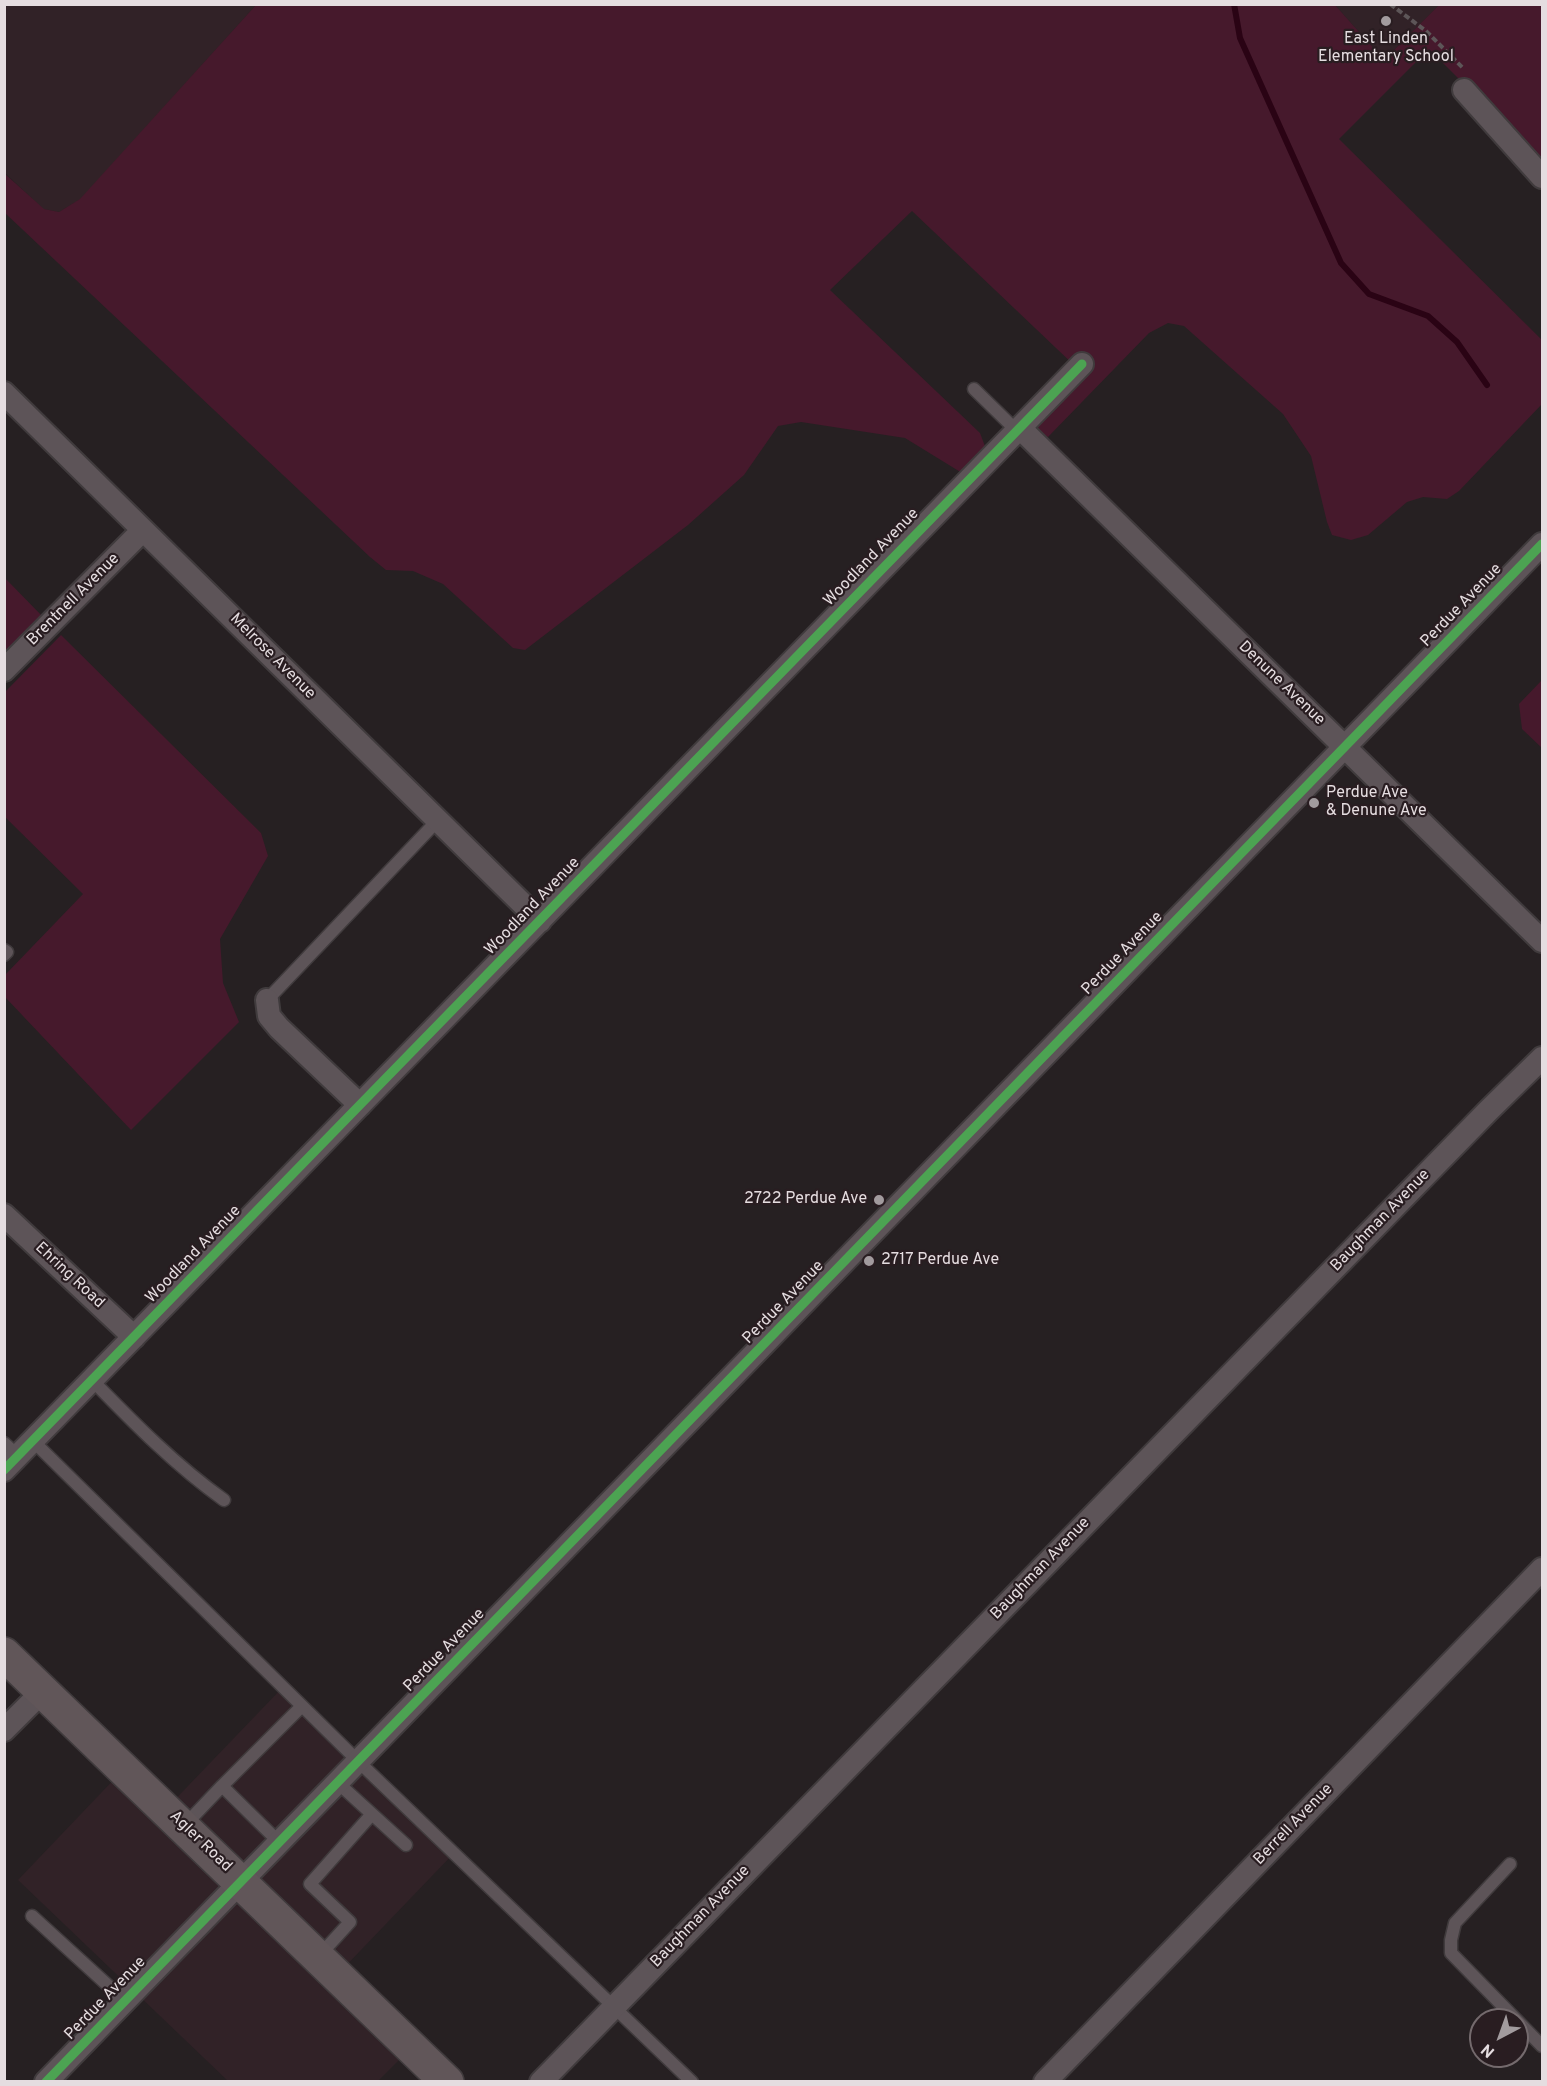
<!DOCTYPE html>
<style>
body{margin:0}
#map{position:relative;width:1547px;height:2086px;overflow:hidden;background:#262022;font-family:Overpass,sans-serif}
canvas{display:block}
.frame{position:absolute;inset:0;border:6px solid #e5dde0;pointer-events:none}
.north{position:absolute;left:1469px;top:2008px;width:60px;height:60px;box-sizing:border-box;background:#291d21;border:2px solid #746a6d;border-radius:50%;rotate:221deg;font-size:16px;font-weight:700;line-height:24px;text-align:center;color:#e5dde0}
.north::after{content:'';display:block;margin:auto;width:21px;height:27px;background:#a29b9e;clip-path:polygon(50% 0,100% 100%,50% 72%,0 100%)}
</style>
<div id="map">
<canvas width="1547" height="2086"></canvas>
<div class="frame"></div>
<div class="north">N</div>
</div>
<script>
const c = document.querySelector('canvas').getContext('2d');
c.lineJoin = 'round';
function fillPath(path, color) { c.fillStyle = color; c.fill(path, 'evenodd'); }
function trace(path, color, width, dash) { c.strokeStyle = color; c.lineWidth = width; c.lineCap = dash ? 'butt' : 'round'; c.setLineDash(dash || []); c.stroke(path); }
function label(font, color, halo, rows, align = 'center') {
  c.font = font + ' Overpass,sans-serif'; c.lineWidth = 4.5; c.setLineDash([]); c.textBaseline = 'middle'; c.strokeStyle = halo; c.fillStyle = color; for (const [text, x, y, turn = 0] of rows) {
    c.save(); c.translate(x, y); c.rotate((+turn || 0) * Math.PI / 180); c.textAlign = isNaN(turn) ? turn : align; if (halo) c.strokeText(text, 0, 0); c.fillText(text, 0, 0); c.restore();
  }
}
const built = new Path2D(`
 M5,5H256L81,199L59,212L43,209L5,173Z
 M1335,5H1439L1384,60Z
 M283,1687L455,1852L338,1974L412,2047L378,2081H228L18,1880L121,1772L163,1812Z`);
const green = new Path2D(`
 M256,5H1335L1384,60L1439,5H1542V169L1491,111L1429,49L1339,139L1542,340V404L1459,491L1447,499L1423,497L1407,502L1368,535L1351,540L1332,535L1327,522L1311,456L1283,414L1184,326L1168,323L1149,333L1048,437L1034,430V418L1077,368L912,211L830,290L980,433L986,449L962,473L905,438L801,422L778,426L744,475L688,525L525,650L513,648L443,584L413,571L386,570L370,557L5,213L4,173L44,209L59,212L80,199Z
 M5,578L43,617L5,655Z
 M61,635L261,833L268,856L220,939L223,983L239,1022L131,1130L5,997V975L83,894L5,817V692Z
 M1542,680V748L1522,729L1519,704Z`);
const stream = new Path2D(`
 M1234,4L1240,38L1341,263L1369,294L1428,316L1457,342L1487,385`);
const path = new Path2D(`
 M1390,4L1426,31L1464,69`);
const lane = new Path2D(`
 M974,389L1017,431
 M4,950L7,952L4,955
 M267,1000L438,820
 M92,1380C134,1423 175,1465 224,1500
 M33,1441L359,1762L692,2082
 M4,1443L18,1456
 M338,1783L406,1845
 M222,1786L302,1706
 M184,1826L222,1786L280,1843
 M1510,1864L1455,1923L1451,1940V1953L1542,2046
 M32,1916L125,2001
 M319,1956L350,1922L310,1884L372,1814`);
const street = new Path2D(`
 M1464,90L1542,177
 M4,393L540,921
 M1020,428L1542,941
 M4,670L143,530
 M267,1000L269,1016L279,1028L360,1105
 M4,1215L134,1337
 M4,1470L1082,364
 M4,1730L43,1691
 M46,2082L1542,544
 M541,2082L1488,1111L1542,1058
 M1045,2082L1542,1569`);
const secondary = new Path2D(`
 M4,1654L447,2082`);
const cycleway = new Path2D(`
 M4,1470L1082,364
 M46,2082L1542,544`);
const markers = [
 [1386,21,6,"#a29b9e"],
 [1314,803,6,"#a29b9e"],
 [879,1200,6,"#a29b9e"],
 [869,1261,6,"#a29b9e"]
];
const poiNames = [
 ["East Linden",1386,40,"center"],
 ["Elementary School",1386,58,"center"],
 ["Perdue Ave",1326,794],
 ["& Denune Ave",1326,812],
 ["2722 Perdue Ave",867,1200,"right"],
 ["2717 Perdue Ave",881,1261]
];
const streetNames = [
 ["Woodland Avenue",872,558,-46],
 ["Brentnell Avenue",74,600,-45],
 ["Perdue Avenue",1462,606,-46],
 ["Melrose Avenue",272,657,45],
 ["Denune Avenue",1281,684,44],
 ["Woodland Avenue",533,907,-46],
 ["Perdue Avenue",1123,954,-46],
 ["Baughman Avenue",1381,1221,-46],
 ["Woodland Avenue",194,1255,-46],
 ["Ehring Road",69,1276,43],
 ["Perdue Avenue",784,1303,-46],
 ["Baughman Avenue",1041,1569,-46],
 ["Perdue Avenue",445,1651,-46],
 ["Berrell Avenue",1294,1825,-46],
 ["Agler Road",200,1842,44],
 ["Baughman Avenue",701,1917,-46],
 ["Perdue Avenue",106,1999,-46]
];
fillPath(built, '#312227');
fillPath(green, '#46192c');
trace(stream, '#2a0314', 6);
trace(lane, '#403b3d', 15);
trace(street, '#403b3d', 26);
trace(secondary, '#403b3d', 36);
trace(path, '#5d5658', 4, [6, 3]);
trace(lane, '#5d5458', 12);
trace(street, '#5d5458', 22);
trace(secondary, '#615659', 33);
trace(cycleway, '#4ca352', 9);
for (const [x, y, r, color] of markers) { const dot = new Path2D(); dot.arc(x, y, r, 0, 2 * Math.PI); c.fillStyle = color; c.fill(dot); trace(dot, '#291d21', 2); }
label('16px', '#e5dde0', '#291d21', poiNames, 'left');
label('16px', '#e5dde0', '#291d21', streetNames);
</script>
